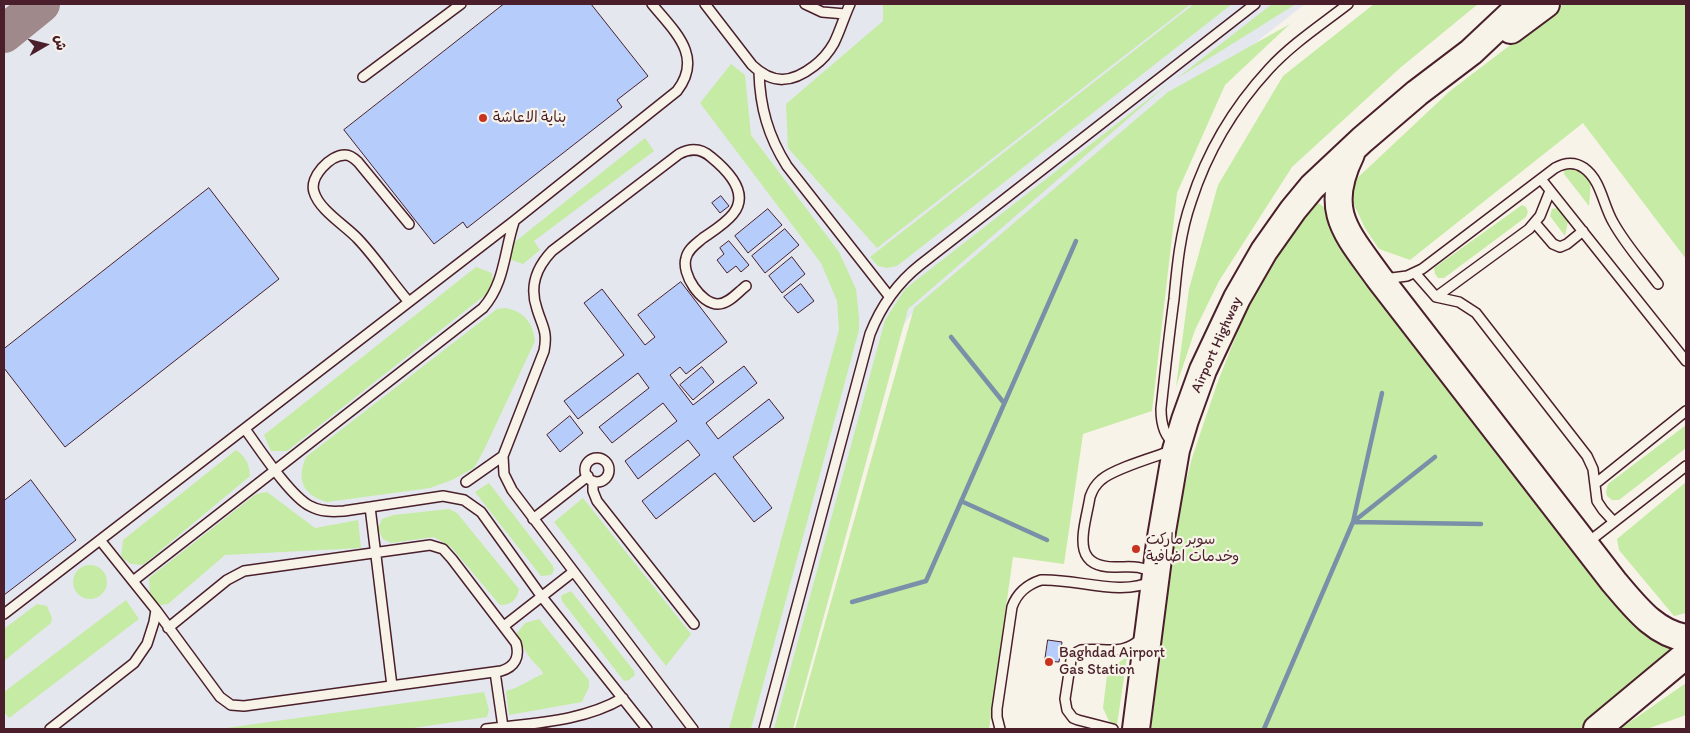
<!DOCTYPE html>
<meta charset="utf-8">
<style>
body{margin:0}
#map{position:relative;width:1690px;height:733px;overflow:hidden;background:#f7f3e8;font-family:Itim,"Playpen Sans Arabic",sans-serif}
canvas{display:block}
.frame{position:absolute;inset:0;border:5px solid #4a1f2b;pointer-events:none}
.north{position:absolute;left:20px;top:20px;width:50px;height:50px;-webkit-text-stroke:4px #f7f3e8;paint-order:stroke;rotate:82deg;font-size:14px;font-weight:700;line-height:20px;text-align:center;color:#4a1f2b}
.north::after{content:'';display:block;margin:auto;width:18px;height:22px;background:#4a1f2b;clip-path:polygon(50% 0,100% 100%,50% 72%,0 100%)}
</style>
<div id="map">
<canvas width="1690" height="733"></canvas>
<div class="frame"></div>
<div class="north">ش</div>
</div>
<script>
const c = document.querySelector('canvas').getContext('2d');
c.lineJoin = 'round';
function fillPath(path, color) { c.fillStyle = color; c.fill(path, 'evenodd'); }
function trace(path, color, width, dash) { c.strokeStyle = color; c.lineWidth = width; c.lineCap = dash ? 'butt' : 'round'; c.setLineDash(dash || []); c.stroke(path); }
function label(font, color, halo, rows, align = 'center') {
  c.font = font + ' Itim,"Playpen Sans Arabic",sans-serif'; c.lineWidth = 4.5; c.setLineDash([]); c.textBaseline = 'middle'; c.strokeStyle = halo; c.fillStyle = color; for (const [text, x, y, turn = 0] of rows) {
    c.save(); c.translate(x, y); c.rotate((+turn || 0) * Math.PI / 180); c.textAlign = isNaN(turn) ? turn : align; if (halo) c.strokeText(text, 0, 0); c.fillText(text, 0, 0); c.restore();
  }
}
const built = new Path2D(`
 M4,4H1305L914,311L907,320L901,330L791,729H4Z`);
const green = new Path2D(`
 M883,4H1191L877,248L788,148L786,104L883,21Z
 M1194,4H1232L897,266L887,268L878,266L870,257Z
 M1272,4H1296L1176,79Z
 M1374,4H1478L1400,68L1292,167L1219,281L1195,330L1176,387L1189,289L1218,185L1283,76Z
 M1564,4H1686V259L1583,123L1410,260L1379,249L1365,228L1350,196L1352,183L1450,91Z
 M1290,24L1225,85L1177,193L1152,411L1083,434L1064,564L1013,557L989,729H795L914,308L1168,92Z
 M731,64L745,75L751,135L839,252L856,289L859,317V330L751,729H729L839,330L837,301L821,263L700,103Z
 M1168,84L908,309L793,729H774L885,320L905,289Z
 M645,138L654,151L534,241L540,250L523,264L509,259L511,245Z
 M1575,162L1591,181L1589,206L1564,174L1565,166Z
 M1311,198L1324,207L1344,241L1671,647V656L1666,664L1581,729H1151L1176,521L1192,458L1217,384L1259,277Z
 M1522,205L1526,207L1528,212L1526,217L1444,278H1438L1435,274L1434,268Z
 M1557,208L1561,210L1568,221L1565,236L1550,216L1552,209Z
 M476,267L492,273L494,288L287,451H271L264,435Z
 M505,308C524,311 533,323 535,341L484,450L474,468L452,480L430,488L327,502C303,495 296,480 306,457L497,309Z
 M1686,425V448L1619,500H1612L1607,496L1606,492L1608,484Z
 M236,450C246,457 249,463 250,476L143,565L131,564L121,557L123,540Z
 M1686,482V613L1674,616L1619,550L1617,539Z
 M489,483L553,566L554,570L551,575L541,576L475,492Z
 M267,492L315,528L358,520L361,548L225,555L168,604L161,605L150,597L149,578L256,494Z
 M583,498L691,634L666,666L554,522Z
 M449,509L457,513L519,589C517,600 511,605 500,605L451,547L434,537L391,543L383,539L378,529L382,519L393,515Z
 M73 582a17 17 0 1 1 34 0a17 17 0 1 1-34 0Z
 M571,591L634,671L635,675L629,680L624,681L562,601L561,597L562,595Z
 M126,600L139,619L9,718L4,712V692Z
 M37,604L47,606L52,618L51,623L4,661V629Z
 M539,619L589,680V687L582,702L509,715L506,691C520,688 530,679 543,674C541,667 534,664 530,658C525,650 520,643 517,633L525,623Z
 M1127,657L1117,725L1109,721L1103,708L1107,675L1115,665Z
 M1686,683V715L1647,729H1620Z
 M484,692L489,710L487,717L407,729H219Z`);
const stream = new Path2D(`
 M951,337L1004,403
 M961,501L1047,540
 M1353,522L1481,524
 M1353,522L1435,457
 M852,602L926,581L1076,241
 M1264,729L1353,522L1382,393`);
const taxiway = new Path2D(`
 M4,34L41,4`);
const building = new Path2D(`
 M504,4H591L648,76L617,100L622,107L467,228L463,222L434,244L344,130Z
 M209,188L279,279L65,447L4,368V349Z
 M721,196L729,206L720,213L712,203Z
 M768,209L782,225L748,253L735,236Z
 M785,229L799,245L765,273L752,256Z
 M729,241L749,265L741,272L736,266L727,273L717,260L724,254L720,248Z
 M792,257L805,274L782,293L769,276Z
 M681,282L727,342L686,374L680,367L670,375L693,405L744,366L757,383L706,423L718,439L769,399L784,418L733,457L772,508L754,522L715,473L656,519L642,501L700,455L688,440L638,479L625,461L677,421L663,403L612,443L599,427L649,388L638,373L578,419L564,401L624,355L584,303L602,289L645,345L655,337L638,315Z
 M801,284L814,301L798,313L784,297Z
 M702,367L714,382L693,400L680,385Z
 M570,416L583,433L560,452L547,435Z
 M31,480L76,540L4,595V501Z
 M1048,640L1062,642L1059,662L1045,661Z`);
const service = new Path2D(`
 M705,4L752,65C773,85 792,83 814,66C822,60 829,52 834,43C840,31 844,17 850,4
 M805,4L822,12L845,14
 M759,72C760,107 768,136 787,166L889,296
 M363,77L461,4
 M1541,179L1686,361
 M1535,223L1553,244L1560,247L1567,244L1583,231
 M1415,273L1436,297L1459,302L1476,313L1587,456L1593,469L1597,501L1603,510L1614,522
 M1384,279L1407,276L1422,269L1555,168C1564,163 1574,161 1584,168C1601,180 1603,205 1613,222C1625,244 1643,264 1658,284
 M1436,297L1529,229L1540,216L1550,191
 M408,301C391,281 376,258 358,239C346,226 319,210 314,192C309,177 330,155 345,155C350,155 354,158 358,162L409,224
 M245,429C259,448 290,496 310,506C321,512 332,512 344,511L443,496L464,500L481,512L542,597L647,729
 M1175,444C1163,436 1161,422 1161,409C1165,372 1169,336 1174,299C1177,267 1180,233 1191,202C1207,152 1233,108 1269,69C1292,44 1321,25 1348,4
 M585 470a12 12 0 1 1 24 0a12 12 0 1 1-24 0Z
 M593,481V491L597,501L694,624
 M466,482L503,456
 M1595,484L1686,411
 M370,507L392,686
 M533,519L588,476
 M100,540L156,610L220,697L231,705L244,706L501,671C515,667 520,657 516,643L452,559L443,549L430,545L244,571L227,580L168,628
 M1587,543L1686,466
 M1153,573C1139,565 1132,567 1116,567C1068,568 1085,528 1090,497C1092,491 1095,485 1101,480C1113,469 1154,457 1171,451
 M133,581L483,308C505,283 504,252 514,222
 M4,614L514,221L677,91C704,56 674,31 652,4
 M504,626L573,572
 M495,672L503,727
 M50,729L134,663L147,644L154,622L156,610
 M486,729C532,723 582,722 623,698
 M693,729L512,490L504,474L503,456L544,351C548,331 542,326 537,309C529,286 536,268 552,251L679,154C690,148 701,148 711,157C727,170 750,193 733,214C725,224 713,231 703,238C696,244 688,249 686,258C681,274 701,304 718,304C729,304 738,292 746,286
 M764,729L870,334C881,306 896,284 920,265L1255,4
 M1000,729L997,717V709L1012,607C1017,593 1026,585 1041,580C1075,578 1121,597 1152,581
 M1113,729L1078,720L1073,718L1067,710L1065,699L1071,660L1077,652L1081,650C1106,647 1121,657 1142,638`);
const primary = new Path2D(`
 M1511,30L1546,4
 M1351,154C1323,211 1346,232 1379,278L1614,582C1634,605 1654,633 1686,638
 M1136,729L1160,543L1176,450L1185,420L1203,370L1237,298L1264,251L1293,210L1312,187L1362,140L1417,93L1471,52L1522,4
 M1597,729L1686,655`);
const markers = [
 [483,118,5,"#c8321e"],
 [1136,549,5,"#c8321e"],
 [1049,662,5,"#c8321e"]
];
const poiNames = [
 ["بناية الاعاشة",493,118],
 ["سوبر ماركت",1146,540],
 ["وخدمات اضافية",1146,557],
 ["Baghdad Airport",1059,653],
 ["Gas Station",1059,670]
];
const streetNames = [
 ["Airport Highway",1217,345,-66]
];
fillPath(built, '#e4e8ee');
fillPath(green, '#c6eba4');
trace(stream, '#7b8fa8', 4.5);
trace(taxiway, '#a0898a', 38);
fillPath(building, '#b6cdfc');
trace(building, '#4a1f2b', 1);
trace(service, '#4a1f2b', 12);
trace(primary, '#4a1f2b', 30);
trace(service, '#f7f3e8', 9);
trace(primary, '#f7f3e8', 26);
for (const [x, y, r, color] of markers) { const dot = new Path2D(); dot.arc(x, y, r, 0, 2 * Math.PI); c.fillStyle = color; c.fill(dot); trace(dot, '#f7f3e8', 2); }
label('15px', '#4a1f2b', '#f7f3e8', poiNames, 'left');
label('15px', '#4a1f2b', '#f7f3e8', streetNames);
</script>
